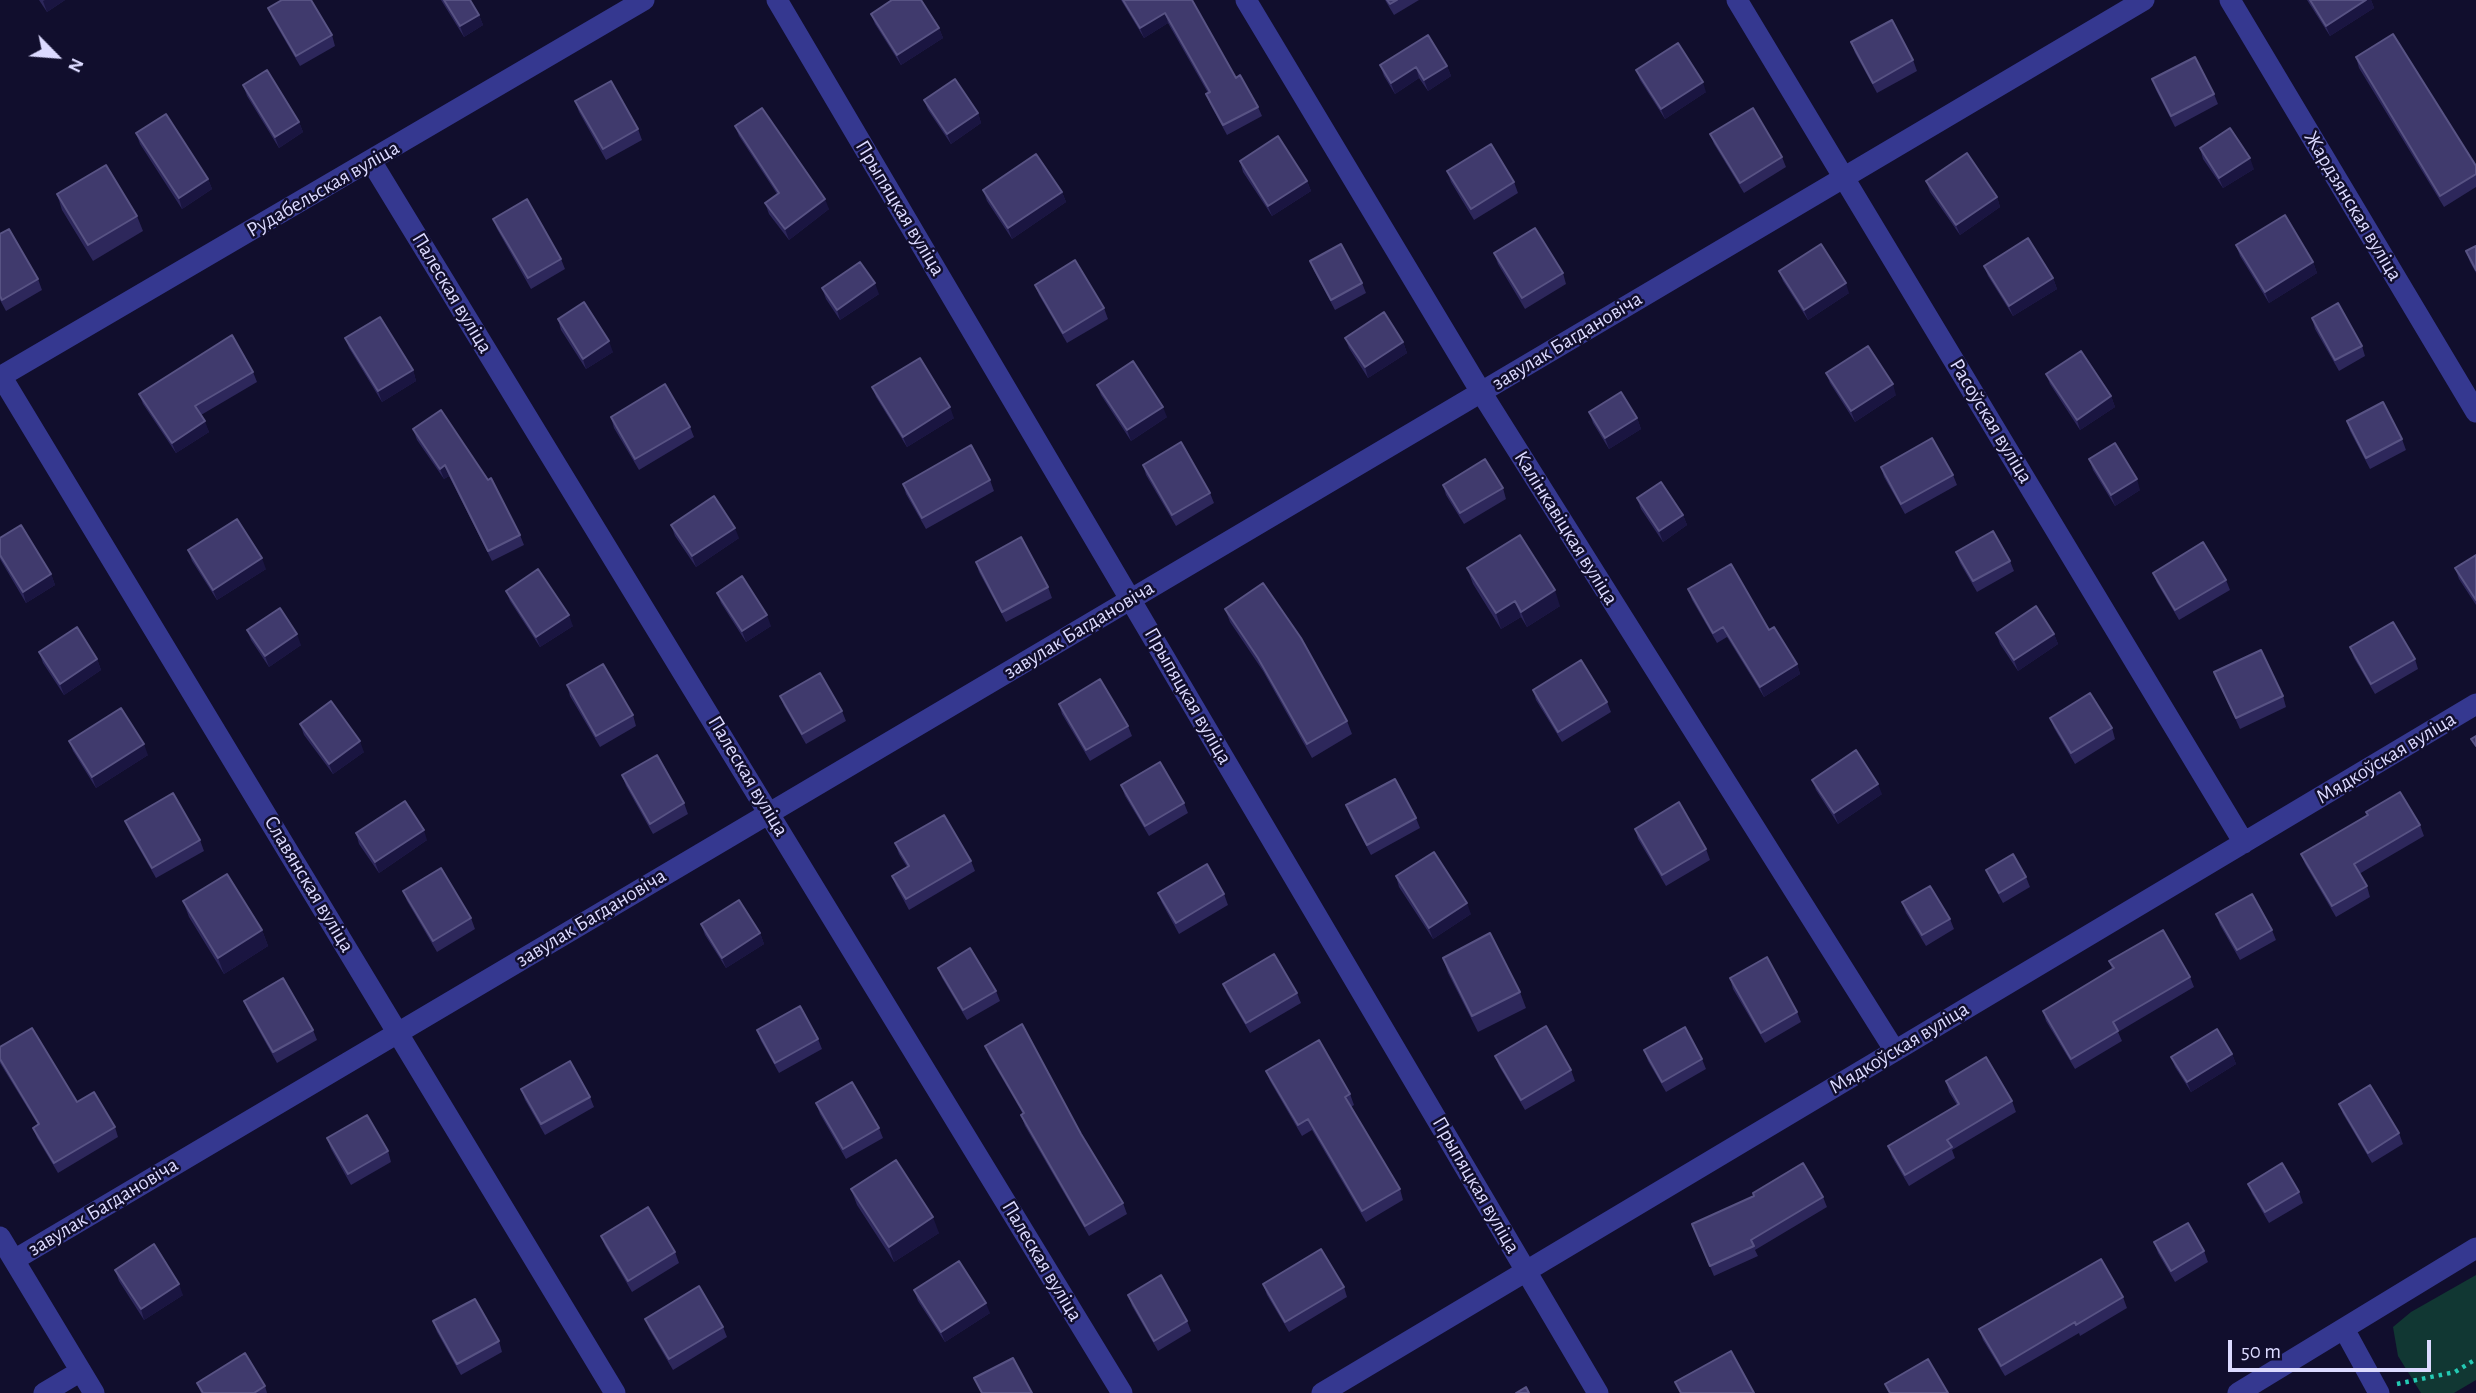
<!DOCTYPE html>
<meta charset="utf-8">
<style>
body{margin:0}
#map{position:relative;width:2476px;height:1393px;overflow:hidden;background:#110e2d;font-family:"Alegreya Sans",sans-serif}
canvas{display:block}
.north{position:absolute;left:21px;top:21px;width:70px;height:70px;-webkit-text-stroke:5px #110e2d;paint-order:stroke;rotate:115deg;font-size:19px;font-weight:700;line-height:28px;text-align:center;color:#dcdaff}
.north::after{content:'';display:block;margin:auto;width:24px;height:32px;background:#dcdaff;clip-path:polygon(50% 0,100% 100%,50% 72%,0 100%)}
.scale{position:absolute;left:2228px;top:1340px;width:203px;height:32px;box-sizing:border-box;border:4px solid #dcdaff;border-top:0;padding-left:9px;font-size:21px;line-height:24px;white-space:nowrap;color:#dcdaff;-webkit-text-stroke:5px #110e2d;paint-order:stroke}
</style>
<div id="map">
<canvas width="2476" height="1393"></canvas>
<div class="north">N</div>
<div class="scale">50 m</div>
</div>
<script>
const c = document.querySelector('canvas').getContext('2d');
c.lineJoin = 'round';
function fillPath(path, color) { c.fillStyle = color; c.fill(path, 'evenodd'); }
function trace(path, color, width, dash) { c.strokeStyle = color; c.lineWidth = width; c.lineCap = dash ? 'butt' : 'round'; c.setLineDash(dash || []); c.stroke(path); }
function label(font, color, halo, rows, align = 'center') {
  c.font = font + ' "Alegreya Sans",sans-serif'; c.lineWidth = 5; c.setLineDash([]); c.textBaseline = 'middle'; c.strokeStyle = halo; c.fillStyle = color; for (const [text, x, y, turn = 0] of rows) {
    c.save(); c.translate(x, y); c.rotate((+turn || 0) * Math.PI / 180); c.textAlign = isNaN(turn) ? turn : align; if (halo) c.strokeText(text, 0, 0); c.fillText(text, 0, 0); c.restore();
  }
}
const green = new Path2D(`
 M2476,1275V1380L2454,1393H2421L2398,1356L2393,1327L2411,1312Z`);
const path = new Path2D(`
 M2397,1384L2455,1372L2476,1359`);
const minor = new Path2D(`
 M777,0L1598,1393
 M1246,0L1481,392L1895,1051
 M1737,0L2244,843
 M2230,0L2476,412
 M371,161L1122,1393
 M1,376L615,1393
 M0,377L644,0
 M0,1237L94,1393
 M14,1260L2144,0
 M2344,1329L2379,1393
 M44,1393L81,1371
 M1322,1393L2476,704
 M2238,1393L2476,1248`);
const wall = new Path2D(`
 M39,0H65L47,12Z
 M441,0H470L479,15L483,25L464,37Z
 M1121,0H1192L1236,78L1258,107L1262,116L1227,135L1210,104L1206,94L1208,93L1168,23L1144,38Z
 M1385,0H1419L1394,15Z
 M2307,0H2371L2374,8L2330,36Z
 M268,8L332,35L335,46L300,66L272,18Z
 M871,14L939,28L943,38L901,65L875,24Z
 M1851,42L1913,60L1917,71L1877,93L1855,53Z
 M2356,57L2476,166V187L2444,207L2359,68Z
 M1380,65L1447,66L1451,76L1428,91L1419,78L1395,94L1384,76Z
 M1636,70L1706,92L1665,119L1640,80Z
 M2152,79L2214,94L2218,104L2175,127L2156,90Z
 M243,85L299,122L303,132L279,148L247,96Z
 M924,100L978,113L981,123L951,144L928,110Z
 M575,101L638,129L642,140L606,160L579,112Z
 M735,126L829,209L789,240L769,214L765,203L777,194L739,136Z
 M136,133L208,179L212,189L182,209L140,144Z
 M1710,134L1782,157L1786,167L1744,193L1714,144Z
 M2200,148L2254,169L2223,188L2203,159Z
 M1240,161L1307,181L1311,191L1272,216L1243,172Z
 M1447,171L1514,182L1518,193L1474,220L1451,182Z
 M1926,181L1997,197L2000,207L1960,235L1930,192Z
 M983,190L1062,192L1066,202L1012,239L987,201Z
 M57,194L137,216L143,231L93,261L62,210Z
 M493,219L561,259L565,269L531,289L497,229Z
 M0,234L38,279L42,290L6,311L0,300Z
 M2236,245L2313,262L2317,273L2269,303L2240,256Z
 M2476,246V273L2470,262L2466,251Z
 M1494,253L1563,273L1566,284L1525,309L1498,264Z
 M1310,261L1362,283L1366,293L1335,310L1314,271Z
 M1984,266L2053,278L2057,289L2013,316L1988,276Z
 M1779,271L1849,293L1808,320L1783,281Z
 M1035,285L1104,308L1108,319L1067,343L1039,295Z
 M822,288L879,294L840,320L826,299Z
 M2312,318L2362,346L2365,356L2339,371L2315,329Z
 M558,319L613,352L586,369L561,330Z
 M345,338L413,370L416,381L382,402L349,348Z
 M1345,338L1403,342L1407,353L1368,378L1349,348Z
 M253,372L257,382L201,415L209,432L176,453L143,404L139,394Z
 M1826,373L1896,395L1855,422L1830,383Z
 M2046,374L2111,396L2115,407L2080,430L2050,384Z
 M1097,385L1167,417L1131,441L1101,395Z
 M872,387L954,418L907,447L876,397Z
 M1589,412L1637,418L1641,429L1609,449L1593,423Z
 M611,417L690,427L694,437L639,470L614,428Z
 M2347,421L2402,439L2406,450L2370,469L2350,431Z
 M413,429L520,535L524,545L492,561L449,476L444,479L417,440Z
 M2089,459L2140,490L2115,506L2093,470Z
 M1143,465L1210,493L1214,503L1176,526L1146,475Z
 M1881,467L1953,475L1957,485L1905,514L1884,477Z
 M990,480L994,491L926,529L906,494L903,484Z
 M1443,485L1503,488L1506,499L1464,524L1446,495Z
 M1637,498L1683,515L1687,525L1663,542L1641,509Z
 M671,525L739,538L696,567L675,536Z
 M0,538L51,574L55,585L26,603L0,559Z
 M188,550L266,569L217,600L192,561Z
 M1956,552L2010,561L2014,571L1977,592L1960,563Z
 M2476,555V605L2459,579L2455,568Z
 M976,562L1048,587L1052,598L1006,622L979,572Z
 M1467,568L1560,606L1527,627L1521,617L1501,629L1473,584Z
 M2153,573L2226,580L2230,590L2179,620L2157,583Z
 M1688,589L1769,630L1797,664L1800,674L1764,697L1727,637L1717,643L1692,600Z
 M506,591L573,626L540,647L510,601Z
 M717,593L771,626L746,642L721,603Z
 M1225,609L1347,721L1352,734L1312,758L1263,671L1230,622Z
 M247,630L301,645L269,667L251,640Z
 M1996,633L2054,634L2058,644L2018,671L2000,644Z
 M2350,647L2415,659L2418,669L2375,694L2354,658Z
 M39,652L97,659L101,670L64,695L43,663Z
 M2214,672L2283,696L2286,707L2240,729Z
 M567,685L633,715L636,726L600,747L570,696Z
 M1533,690L1607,702L1611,712L1562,742L1536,700Z
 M780,696L842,711L846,721L806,744L784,706Z
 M1059,704L1128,726L1132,736L1090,761L1062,714Z
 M2050,718L2112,728L2115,739L2075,764L2054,728Z
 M300,724L364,752L333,774L304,735Z
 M69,741L148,755L96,788L73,751Z
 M622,775L684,803L688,814L653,834L626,786Z
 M1812,780L1882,794L1838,824L1816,790Z
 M1121,785L1184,803L1188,813L1149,836L1125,796Z
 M1346,805L1416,818L1420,828L1371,855L1350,816Z
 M2366,812L2420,825L2424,836L2359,874L2367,886L2370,897L2336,917L2305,864L2301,854L2367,815Z
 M125,821L200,840L204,851L156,878L129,831Z
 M1635,829L1706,849L1710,860L1666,886L1638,839Z
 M356,833L427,840L379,873L359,844Z
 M895,843L971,861L975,871L909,910L896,886L892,876L907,867L899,854Z
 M1986,870L2026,877L2030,887L2003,903L1990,880Z
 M1396,876L1471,914L1433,939L1399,887Z
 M403,891L471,918L475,929L437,952L407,901Z
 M1158,893L1224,894L1228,905L1179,934L1162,903Z
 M183,901L262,930L268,946L224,974L189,917Z
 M1902,902L1950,919L1954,929L1926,946L1906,913Z
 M2216,914L2272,930L2276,940L2240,960L2220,925Z
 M701,924L760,933L764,944L726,968L705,935Z
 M1443,958L1520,992L1526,1008L1478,1032L1448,973Z
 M2109,961L2190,977L2194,987L2118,1032L2122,1041L2075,1069L2046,1021L2043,1011L2112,969Z
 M938,968L996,991L1000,1001L967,1020L942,978Z
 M1730,978L1797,1012L1801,1022L1765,1043L1733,989Z
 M1223,984L1297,993L1301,1003L1250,1033L1227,994Z
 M244,1001L313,1030L317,1040L277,1063L248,1011Z
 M757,1030L818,1039L822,1049L779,1073L761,1041Z
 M985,1046L1123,1203L1127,1214L1089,1236L1025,1126L1021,1115L1023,1114L989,1056Z
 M0,1047L77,1102L115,1127L118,1137L58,1173L37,1138L33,1128L38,1125L0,1063Z
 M1644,1050L1702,1059L1706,1069L1666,1092L1648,1061Z
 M2232,1054L2236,1064L2191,1092L2175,1067L2171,1057Z
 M1495,1056L1571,1070L1575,1081L1525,1110L1499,1066Z
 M1266,1071L1350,1094L1354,1105L1351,1107L1400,1189L1403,1200L1366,1222L1312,1130L1302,1136L1270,1081Z
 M1946,1081L2012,1101L2016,1112L1952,1150L1955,1158L1909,1186L1892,1157L1888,1146L1957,1105L1949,1092Z
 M521,1089L590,1097L594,1107L545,1135L525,1100Z
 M816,1103L879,1128L883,1138L846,1159L820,1114Z
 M2339,1104L2399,1133L2403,1144L2372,1163L2343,1114Z
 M327,1138L388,1151L391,1162L351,1185L331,1149Z
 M2248,1184L2299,1192L2303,1203L2269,1223L2252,1194Z
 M851,1189L939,1233L894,1262L857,1205Z
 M1823,1197L1827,1207L1755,1250L1758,1256L1714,1276L1692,1224Z
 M601,1236L675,1252L679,1263L632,1292L605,1246Z
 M2154,1242L2204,1251L2208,1262L2175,1282L2158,1253Z
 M115,1270L183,1295L144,1320L119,1281Z
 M1263,1284L1344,1287L1347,1297L1289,1332L1267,1295Z
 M914,1290L990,1313L945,1342L918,1301Z
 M1128,1295L1187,1321L1191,1331L1158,1351L1132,1306Z
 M2123,1297L2127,1308L2080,1336L2079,1333L2005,1376L1983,1340L1979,1329Z
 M645,1319L723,1327L727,1337L673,1370L649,1329Z
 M433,1321L499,1341L502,1352L461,1375L437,1332Z
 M197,1383L265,1386L267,1393H201Z`);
const shadedWall = new Path2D(`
 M45,0H65L47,12L43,1Z
 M2366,0H2371L2374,8L2330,36L2326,26Z
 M1165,13L1168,23L1144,38L1140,28Z
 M479,15L483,25L464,37L460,26Z
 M939,28L943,38L901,65L897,55Z
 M1447,66L1451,76L1428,91L1424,80Z
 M1416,67L1419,78L1395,94L1391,83Z
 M1703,82L1706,92L1665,119L1661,109Z
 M978,113L981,123L951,144L947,134Z
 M299,122L303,132L279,148L275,137Z
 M2250,158L2254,169L2223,188L2219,178Z
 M208,179L212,189L182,209L179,198Z
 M1307,181L1311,191L1272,216L1268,206Z
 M1062,192L1066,202L1012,239L1008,228Z
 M1997,197L2000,207L1960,235L1956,225Z
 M825,199L829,209L789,240L785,229Z
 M2313,262L2317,273L2269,303L2265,292Z
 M2053,278L2057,289L2013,316L2009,306Z
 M875,283L879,294L840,320L837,310Z
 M1846,283L1849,293L1808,320L1804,310Z
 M609,341L613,352L586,369L583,359Z
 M1403,342L1407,353L1368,378L1365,367Z
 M413,370L416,381L382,402L378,391Z
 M1893,384L1896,395L1855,422L1851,411Z
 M2111,396L2115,407L2080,430L2077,420Z
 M950,407L954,418L907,447L903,437Z
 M1163,407L1167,417L1131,441L1127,430Z
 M1637,418L1641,429L1609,449L1605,438Z
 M205,421L209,432L176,453L172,443Z
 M445,465L449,476L444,479L440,469Z
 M2137,479L2140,490L2115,506L2111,495Z
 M1683,515L1687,525L1663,542L1659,531Z
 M735,528L739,538L696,567L692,556Z
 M262,558L266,569L217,600L213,590Z
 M51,574L55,585L26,603L23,592Z
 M1555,590L1560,606L1527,627L1521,612Z
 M1515,601L1521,617L1501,629L1496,613Z
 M569,615L573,626L540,647L536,637Z
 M767,615L771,626L746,642L742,631Z
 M297,634L301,645L269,667L265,656Z
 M2054,634L2058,644L2018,671L2014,660Z
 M97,659L101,670L64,695L60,684Z
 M1797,664L1800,674L1764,697L1760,687Z
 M360,741L364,752L333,774L329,764Z
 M144,744L148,755L96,788L92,777Z
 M1878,784L1882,794L1838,824L1834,813Z
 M424,830L427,840L379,873L375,862Z
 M1467,903L1471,914L1433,939L1429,928Z
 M262,930L268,946L224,974L218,958Z
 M760,933L764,944L726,968L722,958Z
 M2232,1054L2236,1064L2191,1092L2187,1082Z
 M933,1217L939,1233L894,1262L889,1247Z
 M179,1284L183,1295L144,1320L141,1309Z
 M986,1303L990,1313L945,1342L941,1332Z`);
const building = new Path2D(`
 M282,0H311L332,35L296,56L268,8Z
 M444,0H470L479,15L460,26Z
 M892,0H921L939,28L897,55L871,14Z
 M1123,0H1192L1236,78L1240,75L1258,107L1223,125L1206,94L1210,92L1165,13L1140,28Z
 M1387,0H1397L1390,4Z
 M2310,0H2366L2326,26Z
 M1892,20L1913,60L1873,83L1851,42Z
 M2393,34L2476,166V174L2440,196L2356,57Z
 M1428,35L1447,66L1424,80L1416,67L1391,83L1380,65Z
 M1678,43L1703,82L1661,109L1636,70Z
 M2195,57L2214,94L2171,116L2152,79Z
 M267,70L299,122L275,137L243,85Z
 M955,79L978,113L947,134L924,100Z
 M611,81L638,129L603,149L575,101Z
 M762,108L825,199L785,229L765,203L779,193L735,126Z
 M1753,108L1782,157L1740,183L1710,134Z
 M166,114L208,179L179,198L136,133Z
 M2230,128L2250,158L2219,178L2200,148Z
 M1278,136L1307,181L1268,206L1240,161Z
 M1491,144L1514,182L1471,209L1447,171Z
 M1967,153L1997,197L1956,225L1926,181Z
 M1036,154L1062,192L1008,228L983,190Z
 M106,165L137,216L88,245L57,194Z
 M527,199L561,259L528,278L493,219Z
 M2285,215L2313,262L2265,292L2236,245Z
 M1535,228L1563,273L1522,298L1494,253Z
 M9,229L38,279L2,300L0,296V234Z
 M2028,238L2053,278L2009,306L1984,266Z
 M1341,244L1362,283L1331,300L1310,261Z
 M1821,244L1846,283L1804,310L1779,271Z
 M2476,246V270L2466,251Z
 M1075,260L1104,308L1063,333L1035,285Z
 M860,262L875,283L837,310L822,288Z
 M584,302L609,341L583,359L558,319Z
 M2338,303L2362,346L2335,360L2312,318Z
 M1384,312L1403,342L1365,367L1345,338Z
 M380,317L413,370L378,391L345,338Z
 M232,335L253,372L195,406L205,421L172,443L139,394Z
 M1868,346L1893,384L1851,411L1826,373Z
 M2081,351L2111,396L2077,420L2046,374Z
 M920,358L950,407L903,437L872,387Z
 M1133,361L1163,407L1127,430L1097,385Z
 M665,384L690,427L635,459L611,417Z
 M1621,392L1637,418L1605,438L1589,412Z
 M2383,402L2402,439L2366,458L2347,421Z
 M441,410L488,480L491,478L520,535L488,551L445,465L440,469L413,429Z
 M1932,438L1953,475L1901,504L1881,467Z
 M1181,442L1210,493L1172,515L1143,465Z
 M2115,443L2137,479L2111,495L2089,459Z
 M971,445L990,480L922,518L903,484Z
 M1485,459L1503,488L1460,513L1443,485Z
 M1661,482L1683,515L1659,531L1637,498Z
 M714,496L735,528L692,556L671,525Z
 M237,519L262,558L213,590L188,550Z
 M21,525L51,574L23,592L0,555V538Z
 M1993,531L2010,561L1973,581L1956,552Z
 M1520,535L1555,590L1521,612L1515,601L1496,613L1467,568Z
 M1021,537L1048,587L1002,612L976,562Z
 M2203,542L2226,580L2175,610L2153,573Z
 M2476,555V600L2455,568Z
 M1731,564L1769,630L1774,627L1797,664L1760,687L1723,627L1713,633L1688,589Z
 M538,569L569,615L536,637L506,591Z
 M742,576L767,615L742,631L717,593Z
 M1263,583L1301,638L1347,721L1307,744L1258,658L1225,609Z
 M2036,606L2054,634L2014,660L1996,633Z
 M280,608L297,634L265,656L247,630Z
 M2393,622L2415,659L2371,684L2350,647Z
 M77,627L97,659L60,684L39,652Z
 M2261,650L2283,696L2236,718L2214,672Z
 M1581,660L1607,702L1558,732L1533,690Z
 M603,664L633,715L596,736L567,685Z
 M820,673L842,711L802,734L780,696Z
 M1100,679L1128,726L1086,750L1059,704Z
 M2090,693L2112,728L2071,753L2050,718Z
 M331,701L360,741L329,764L300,724Z
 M121,708L144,744L92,777L69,741Z
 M2476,736V746L2471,739Z
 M1856,750L1878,784L1834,813L1812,780Z
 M657,755L684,803L650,824L622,775Z
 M1160,762L1184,803L1145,826L1121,785Z
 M1395,779L1416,818L1367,845L1346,805Z
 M2400,792L2420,825L2354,864L2367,886L2332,906L2301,854L2368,815L2366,812Z
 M173,793L200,840L152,868L125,821Z
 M405,801L424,830L375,862L356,833Z
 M1679,802L1706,849L1662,875L1635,829Z
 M944,815L971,861L906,899L892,876L909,866L895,843Z
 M1434,852L1467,903L1429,928L1396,876Z
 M2013,854L2026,877L1999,893L1986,870Z
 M1207,864L1224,894L1176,923L1158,893Z
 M441,868L471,918L433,941L403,891Z
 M227,874L262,930L218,958L183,901Z
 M1930,886L1950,919L1922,935L1902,902Z
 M2252,894L2272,930L2237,950L2216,914Z
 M739,900L760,933L722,958L701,924Z
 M2163,930L2190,977L2113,1022L2118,1031L2071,1059L2043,1011L2114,968L2109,961Z
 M1490,933L1520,992L1472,1016L1443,958Z
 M970,948L996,991L963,1010L938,968Z
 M1274,954L1297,993L1246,1023L1223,984Z
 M1767,957L1797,1012L1761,1033L1730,978Z
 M283,978L313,1030L273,1052L244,1001Z
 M800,1006L818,1039L775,1063L757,1030Z
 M1022,1024L1081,1134L1123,1203L1085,1226L1021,1115L1024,1113L985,1046Z
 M1546,1026L1571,1070L1521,1100L1495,1056Z
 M1685,1027L1702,1059L1662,1082L1644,1050Z
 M32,1028L77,1102L94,1092L115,1127L54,1163L33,1128L39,1124L0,1059V1047Z
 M2217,1029L2232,1054L2187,1082L2171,1057Z
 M1319,1040L1350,1094L1345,1097L1400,1189L1362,1211L1308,1119L1298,1125L1266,1071Z
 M1986,1057L2012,1101L1947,1140L1952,1147L1905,1175L1888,1146L1959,1104L1946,1081Z
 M570,1061L590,1097L541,1124L521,1089Z
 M852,1082L879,1128L843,1149L816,1103Z
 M2370,1085L2399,1133L2368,1153L2339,1104Z
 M367,1115L388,1151L348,1174L327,1138Z
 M896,1160L933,1217L889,1247L851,1189Z
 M1803,1163L1823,1197L1751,1240L1754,1246L1710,1266L1692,1224L1754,1196L1753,1193Z
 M2282,1163L2299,1192L2265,1212L2248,1184Z
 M648,1207L675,1252L628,1281L601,1236Z
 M2188,1223L2204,1251L2171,1271L2154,1242Z
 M154,1244L179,1284L141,1309L115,1270Z
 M1321,1249L1344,1287L1285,1322L1263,1284Z
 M2101,1259L2123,1297L2076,1325L2075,1322L2001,1366L1979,1329Z
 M959,1261L986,1303L941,1332L914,1290Z
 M1161,1275L1187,1321L1154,1341L1128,1295Z
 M699,1286L723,1327L669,1359L645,1319Z
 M475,1299L499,1341L457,1364L433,1321Z
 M1731,1351L1754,1393H1681L1675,1382Z
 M245,1353L265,1386L254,1393H203L197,1383Z
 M1013,1358L1032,1393H982L974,1378Z
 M1928,1359L1948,1393H1890L1885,1384Z
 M1526,1387L1529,1393H1516Z`);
const streetNames = [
 ["Рудабельская вуліца",323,189,-30],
 ["Жардзянская вуліца",2353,206,59],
 ["Прыпяцкая вуліца",900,208,59],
 ["Палеская вуліца",452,293,59],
 ["завулак Багдановіча",1567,341,-31],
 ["Расоўская вуліца",1991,421,59],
 ["Калінкавіцкая вуліца",1566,528,58],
 ["завулак Багдановіча",1079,630,-31],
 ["Прыпяцкая вуліца",1188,696,60],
 ["Мядкоўская вуліца",2386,758,-31],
 ["Палеская вуліца",748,776,59],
 ["Славянская вуліца",309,884,59],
 ["завулак Багдановіча",591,918,-31],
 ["Мядкоўская вуліца",1899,1048,-31],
 ["Прыпяцкая вуліца",1476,1185,60],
 ["завулак Багдановіча",103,1207,-31],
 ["Палеская вуліца",1042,1261,59]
];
fillPath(green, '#113733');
trace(path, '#24c9b3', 4.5, [3.5, 5]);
trace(minor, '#353890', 21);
fillPath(wall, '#2d275b');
fillPath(shadedWall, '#1a1541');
fillPath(building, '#403a6d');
trace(building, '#585384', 2);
label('21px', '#dcdaff', '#110e2d', streetNames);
</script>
